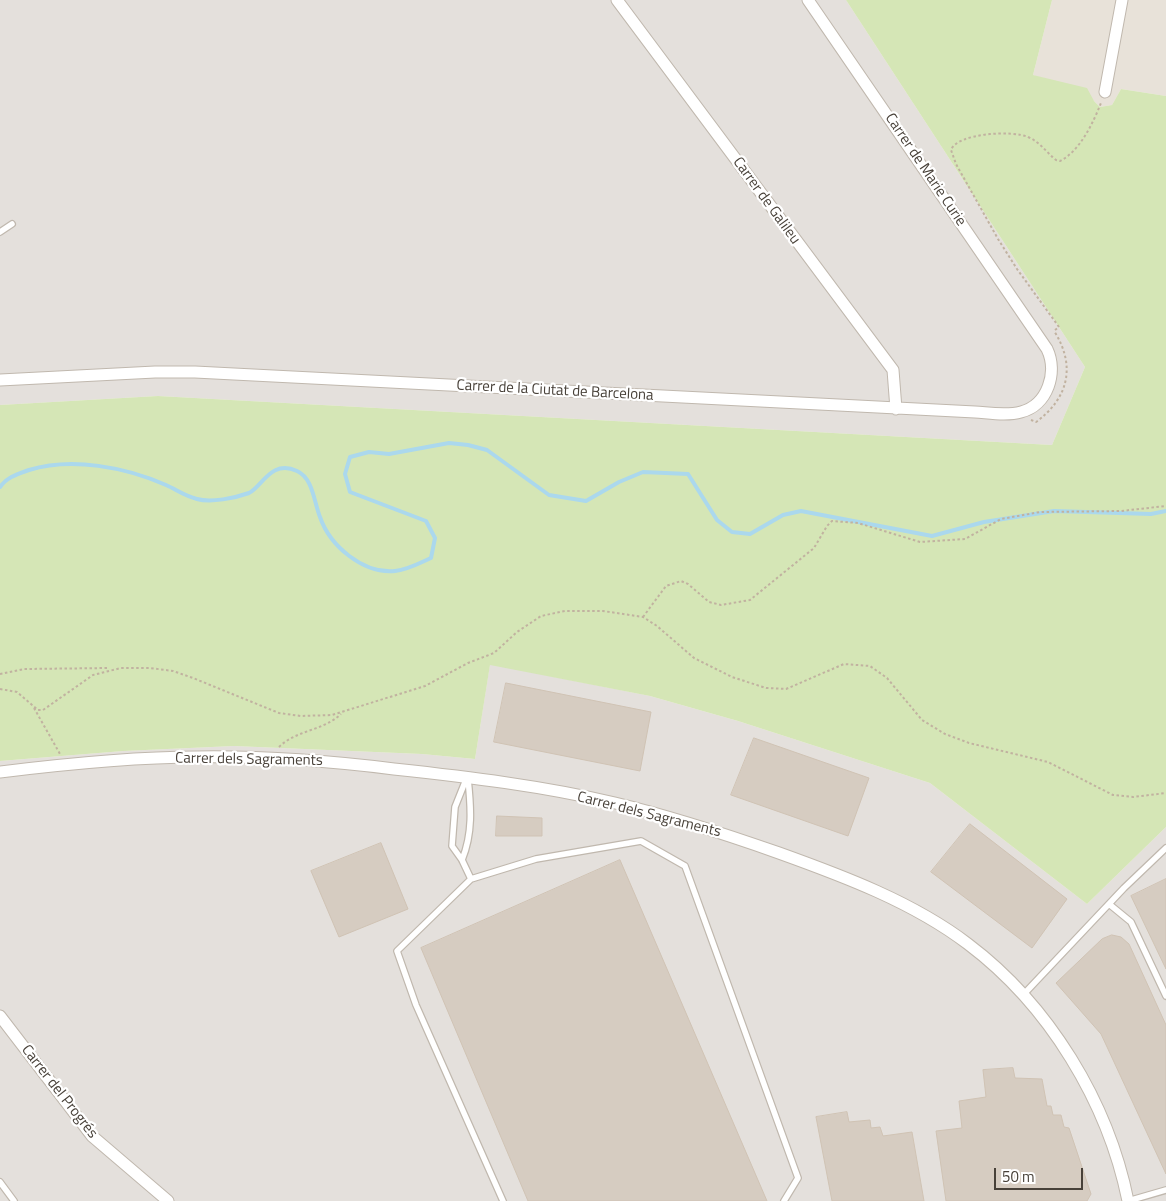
<!DOCTYPE html>
<meta charset="utf-8">
<style>
body{margin:0}
#map{position:relative;width:1166px;height:1201px;overflow:hidden;background:#f4f1eb;font-family:"Titillium Web",sans-serif}
canvas{display:block}
.scale{position:absolute;left:994px;top:1168px;width:89px;height:22px;box-sizing:border-box;border:2px solid #484139;border-top:0;padding-left:6px;font-size:15px;line-height:18px;white-space:nowrap;color:#484139;-webkit-text-stroke:4px #fff;paint-order:stroke}
</style>
<div id="map">
<canvas width="1166" height="1201"></canvas>
<div class="scale">50 m</div>
</div>
<script>
const c = document.querySelector('canvas').getContext('2d');
c.lineJoin = 'round';
function fillPath(path, color) { c.fillStyle = color; c.fill(path, 'evenodd'); }
function trace(path, color, width, dash) { c.strokeStyle = color; c.lineWidth = width; c.lineCap = dash ? 'butt' : 'round'; c.setLineDash(dash || []); c.stroke(path); }
function label(font, color, halo, rows, align = 'center') {
  c.font = font + ' "Titillium Web",sans-serif'; c.lineWidth = 4.5; c.setLineDash([]); c.textBaseline = 'middle'; c.strokeStyle = halo; c.fillStyle = color; for (const [text, x, y, turn = 0] of rows) {
    c.save(); c.translate(x, y); c.rotate((+turn || 0) * Math.PI / 180); c.textAlign = isNaN(turn) ? turn : align; if (halo) c.strokeText(text, 0, 0); c.fillText(text, 0, 0); c.restore();
  }
}
const residential = new Path2D(`
 M1052,0H1166V96L1121,89L1112,105L1100,107L1094,101L1033,75Z`);
const industrial = new Path2D(`
 M0,0H846L1085,367L1052,445L158,396L0,405Z
 M490,664L650,696L738,721L930,783L1087,904L1166,827V1201H0V761L123,751L234,746L422,754L475,759Z`);
const green = new Path2D(`
 M846,0H1052L1033,75L1087,88L1094,101L1100,107L1112,105L1121,89L1166,96V827L1087,904L930,783L738,721L650,696L490,665L475,759L422,754L234,746L123,751L0,761V405L158,396L1052,445L1085,367Z`);
const stream = new Path2D(`
 M0,487C7,477 18,474 29,470C72,457 125,467 166,485C177,490 185,496 197,499C211,503 235,498 249,493C262,487 271,459 297,471C313,478 314,502 320,517C330,546 363,574 395,571C407,570 420,563 431,558L435,538L426,521L350,492L345,474L350,457L369,452L389,454L449,443L468,445L487,450L549,495L586,501L619,482L643,472L688,474L717,520L732,532L750,534L783,515L801,511L932,536L984,522L1054,511L1151,514L1166,511`);
const building = new Path2D(`
 M506,683L651,712L640,771L494,742Z
 M754,738L869,778L848,836L731,795Z
 M497,816L542,818V836H496Z
 M970,824L1067,899L1032,948L931,872Z
 M381,843L408,909L339,937L311,871Z
 M620,860L767,1201H528L421,948Z
 M1166,879V969L1131,896Z
 M1112,935L1121,937L1129,944L1166,1025V1174L1101,1034L1056,983L1102,939Z
 M1013,1068L1015,1078L1042,1079L1047,1106H1051L1053,1115H1061L1064,1127L1069,1128L1091,1194L1087,1201H946L936,1131L962,1128L959,1101L986,1097L983,1070Z
 M847,1112L849,1122L870,1120L871,1128L880,1127L883,1136L912,1132L924,1201H832L816,1117Z`);
const path = new Path2D(`
 M1055,330L1059,327L1017,269L998,239L956,164L951,150C957,133 1013,130 1028,137C1040,142 1046,152 1056,160L1060,161C1080,151 1093,123 1101,103
 M1031,420L1036,422C1069,398 1076,365 1054,331
 M643,617L666,586L681,581L688,584L709,602L721,605L750,600L814,548L827,526L832,521L858,523L920,542L965,539L1001,519L1040,512L1121,511L1166,506
 M0,674L24,669L109,668
 M0,689L17,692L38,710H43L93,675L121,668H150L173,671L193,678L279,713L301,716L332,715L425,686L468,663L494,653L517,632L541,616L565,611H603L643,617L657,626L694,658L732,677L766,688L786,689L844,664L870,666L887,678L922,720L945,734L969,743L1048,762L1113,795L1133,797L1166,793
 M34,708L60,754
 M279,747C296,730 323,731 341,714`);
const lane = new Path2D(`
 M0,232L12,224
 M467,777L455,807L452,846L462,860L471,879
 M462,860C473,833 471,807 468,779
 M1109,904L1131,922L1166,996
 M1023,995L1124,888L1166,848
 M0,1182L14,1201
 M503,1201L416,1005L397,951L471,879L536,859L641,841L685,866L798,1178L784,1201
 M1128,1201L1166,1190`);
const street = new Path2D(`
 M617,0L893,370L896,409
 M1105,92L1122,0
 M0,380L155,372H195L975,412C990,413 1007,416 1021,412C1048,405 1058,372 1047,349L808,0
 M0,772C65,764 131,757 197,757C262,756 329,761 394,769C468,777 543,786 615,803C670,816 725,834 779,853C843,876 913,902 968,944C1049,1005 1108,1102 1128,1201
 M0,1016L92,1136L168,1201`);
const streetNames = [
 ["Carrer de Marie Curie",925,170,56],
 ["Carrer de Galileu",766,201,54],
 ["Carrer de la Ciutat de Barcelona",555,391,3],
 ["Carrer dels Sagraments",249,760,1],
 ["Carrer dels Sagraments",649,815,14],
 ["Carrer del Progrés",59,1092,52]
];
fillPath(residential, '#e8e2d9');
fillPath(industrial, '#e4e0dc');
fillPath(green, '#d5e6b6');
trace(stream, '#abd8ed', 4);
fillPath(building, '#d6ccc1');
trace(building, '#d0c3b4', 1);
trace(lane, '#c0b8ae', 8);
trace(street, '#c0b8ae', 13);
trace(path, '#c1b2a0', 2, [2.5, 2.5]);
trace(lane, '#fff', 5.5);
trace(street, '#fff', 11);
label('15px', '#484139', '#fff', streetNames);
</script>
